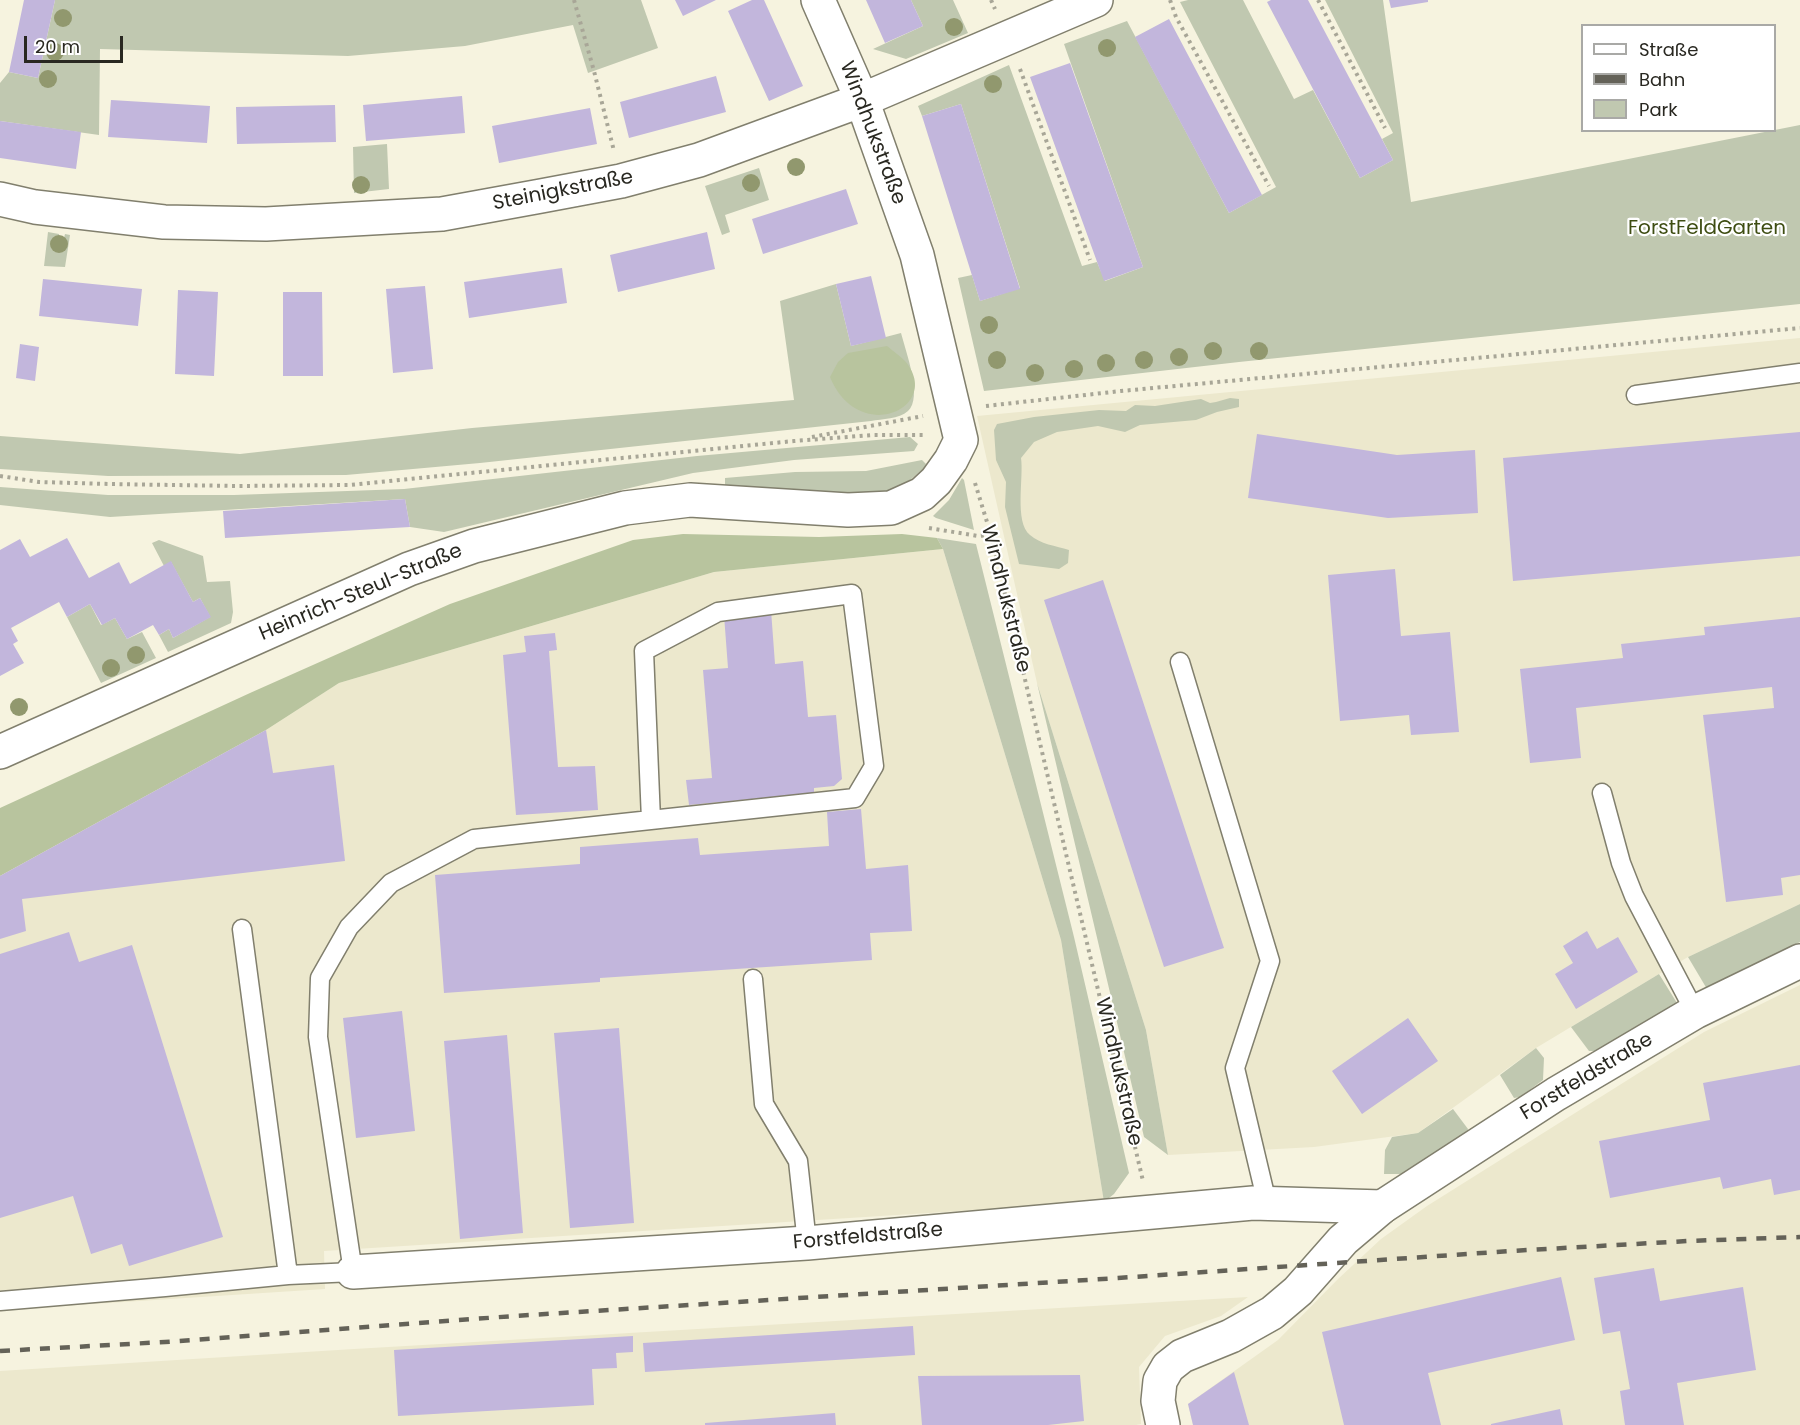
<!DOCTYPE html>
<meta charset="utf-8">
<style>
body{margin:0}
#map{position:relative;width:1800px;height:1425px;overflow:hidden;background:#f6f3df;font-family:Poppins,sans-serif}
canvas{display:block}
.legend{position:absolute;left:1581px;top:24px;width:195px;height:108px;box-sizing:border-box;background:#fff;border:2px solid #a9a9a6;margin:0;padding:8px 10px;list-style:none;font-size:18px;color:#292821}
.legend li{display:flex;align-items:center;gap:12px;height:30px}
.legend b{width:30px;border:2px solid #a9a9a6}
.scale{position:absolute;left:24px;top:36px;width:99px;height:27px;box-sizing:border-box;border:3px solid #292821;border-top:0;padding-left:8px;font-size:18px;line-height:21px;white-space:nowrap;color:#292821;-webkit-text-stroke:4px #fff;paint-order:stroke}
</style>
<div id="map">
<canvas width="1800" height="1425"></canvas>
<ul class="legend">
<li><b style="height:8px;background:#fff"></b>Straße</li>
<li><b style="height:8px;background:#646258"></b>Bahn</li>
<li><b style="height:16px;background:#c0c8b0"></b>Park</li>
</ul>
<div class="scale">20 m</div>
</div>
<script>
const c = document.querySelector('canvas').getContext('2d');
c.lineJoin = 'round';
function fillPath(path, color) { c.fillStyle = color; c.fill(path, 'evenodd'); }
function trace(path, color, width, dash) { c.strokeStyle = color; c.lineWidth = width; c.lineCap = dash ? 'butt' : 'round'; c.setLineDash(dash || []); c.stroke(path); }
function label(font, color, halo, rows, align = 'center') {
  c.font = font + ' Poppins,sans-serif'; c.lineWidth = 4.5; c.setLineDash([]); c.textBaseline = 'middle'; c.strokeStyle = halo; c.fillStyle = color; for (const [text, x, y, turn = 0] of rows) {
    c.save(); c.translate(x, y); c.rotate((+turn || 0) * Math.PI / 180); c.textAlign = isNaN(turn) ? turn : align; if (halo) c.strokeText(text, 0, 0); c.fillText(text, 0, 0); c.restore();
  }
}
const built = new Path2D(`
 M1800,338V904L1688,957L1659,974L1536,1048L1418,1133L1314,1147L1168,1155L1146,1030L1037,683L977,416Z
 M943,549L1061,940L1104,1202L324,1251L325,1289L0,1310V876L266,730L339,683L714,572Z
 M1800,985V1425H1193L1188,1404L1278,1340L1338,1279L1381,1239L1427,1206L1704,1032Z
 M1248,1297L1221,1316L1165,1336L1139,1367L1141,1424L1136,1425H0V1371L354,1349Z`);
const green = new Path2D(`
 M55,0H641L658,48L588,73L573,25L465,46L348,56L100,49L99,135L0,121V83L9,72L38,78Z
 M911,0H953L968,33L906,59L873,49L923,26Z
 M1188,0H1243L1294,99L1313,90L1360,178L1393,160L1382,139L1393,133L1325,0H1383L1411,202L1800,125V304L1239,362L984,391L958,278L972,275L980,301L1020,288L961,104L922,116L918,106L1009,65L1082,266L1097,262L1105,281L1143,267L1064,44L1127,21L1229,213L1276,187L1180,2Z
 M387,144L389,189L354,193L353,147Z
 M759,168L769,200L725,215L730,232L722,235L705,186Z
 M48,232L59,234V237L64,238L65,234L70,235L65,267L44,266Z
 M836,284L851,346L901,333C906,352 923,398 908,411C899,419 882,419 871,421L480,463L346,475L108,476L0,469V436L240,454L472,428L794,400L780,301Z
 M1230,398L1239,399V407L1217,412L1196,420L1140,425L1125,432L1098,426L1057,432L1034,442L1021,458C1024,477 1014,522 1030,535C1040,544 1056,546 1069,550L1068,563L1059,569L1019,564L1005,507L1006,482L996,460L994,430L997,424L1034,417L1099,410L1126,411L1135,405L1155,406L1201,399L1210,403L1216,402Z
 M910,437L918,444L914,451L794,460L693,473L444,532L410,527L405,499L110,517L0,505V487L108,495H234L404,489L697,456Z
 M922,460L926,464L924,468L910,480L886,495L849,497L725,485V478L795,472L866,471Z
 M962,478L964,480L974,530L936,518L933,516L949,500Z
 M937,538L976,544L1074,937L1129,1173L1114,1194L1104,1202L1061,940L943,549Z
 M159,540L203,556L207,582L230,581L233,612L231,623L168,652L159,635L169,629L173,638L210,617L200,598L193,602L171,562L164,566L152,543Z
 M90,604L101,625L115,618L127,639L142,632L156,658L101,683L67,617Z
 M1037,683L1146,1030L1168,1155L1144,1137Z
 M1800,904V942L1707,989L1688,957Z
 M1659,974L1677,1003L1596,1051H1589L1571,1027Z
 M1536,1048L1544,1058L1543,1080L1520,1097L1514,1098L1500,1075Z
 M1453,1109L1468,1129L1467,1134L1405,1174H1384L1385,1150L1392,1137L1418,1133Z`);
const forest = new Path2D(`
 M887,346C893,351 900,356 905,361C944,407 859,447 830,377L838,362L848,353Z
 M683,534L819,537L902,534L937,538L943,549L714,572L339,683L266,730L0,876V808L250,693L450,604L633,540Z`);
const building = new Path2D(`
 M24,0H55L38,78L9,72Z
 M675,0H716L683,16Z
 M752,0H764L803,86L769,101L728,11Z
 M866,0H911L923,26L885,43Z
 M1271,0H1308L1393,160L1360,178L1267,2Z
 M1389,0H1428V2L1391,8Z
 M1169,19L1262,195L1229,213L1135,37Z
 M1070,63L1143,267L1104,281L1030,77Z
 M716,76L726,112L629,138L620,102Z
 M462,96L465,133L366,141L363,105Z
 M111,100L210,106L207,143L108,137Z
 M961,104L1020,289L980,301L922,116Z
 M335,105L336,142L237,144L236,107Z
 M590,108L597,144L499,163L492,126Z
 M0,121L81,132L76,169L0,158Z
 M846,189L858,224L763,254L752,219Z
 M707,232L715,269L618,292L610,255Z
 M562,268L567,303L469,318L464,282Z
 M871,276L886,338L851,346L836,284Z
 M43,279L142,289L138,326L39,316Z
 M425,286L433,369L393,373L386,289Z
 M178,290L218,292L214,376L175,374Z
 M283,292H322L323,376H283Z
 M20,344L39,347L35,381L16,378Z
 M1800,432V556L1513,581L1503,458Z
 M1257,434L1397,455L1475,450L1478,513L1388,518L1248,498Z
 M405,499L410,527L225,538L223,511Z
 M67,538L89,578L119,562L130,584L171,561L193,602L200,598L211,617L173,638L169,629L159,635L153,625L127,639L115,618L102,625L90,604L67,617L59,602L11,628L18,641L13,644L24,663L0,676V550L20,539L30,557Z
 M1395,569L1401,636L1450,632L1459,732L1411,735L1409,715L1340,721L1328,575Z
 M1103,580L1224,948L1164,967L1044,600Z
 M771,610L775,664L803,661L808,717L836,715L842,779L834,786L814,788V793L689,805L686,780L712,778L703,670L728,668L724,615Z
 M1800,617V875L1781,878L1783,895L1726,902L1703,715L1774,708L1772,687L1576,708L1581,758L1530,763L1520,669L1623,658L1621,644L1705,635L1704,627Z
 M555,633L557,650L549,651L558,767L595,766L598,810L516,815L503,655L526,652L524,636Z
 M266,730L273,773L334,765L345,861L22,899L26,931L0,939V876Z
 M861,809L866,869L908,865L912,931L870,933L872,960L600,978V982L444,993L435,875L580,864V847L698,838L700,855L829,846L827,812Z
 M1587,931L1597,949L1618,937L1638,972L1576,1009L1555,974L1573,963L1563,946Z
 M69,932L79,962L132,945L223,1237L129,1266L122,1244L91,1254L73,1196L0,1218V954Z
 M402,1011L415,1131L356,1138L343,1018Z
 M1408,1018L1438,1061L1362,1114L1332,1071Z
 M619,1028L634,1223L570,1228L554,1033Z
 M507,1035L523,1233L460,1239L444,1041Z
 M1800,1065V1190L1774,1195L1771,1179L1723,1189L1720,1177L1610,1198L1599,1141L1710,1120L1703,1083Z
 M1654,1268L1660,1301L1743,1287L1756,1370L1677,1383L1684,1425H1625L1620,1391L1630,1389L1620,1331L1603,1334L1594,1278Z
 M1561,1277L1575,1340L1428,1373L1441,1425H1344L1322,1332Z
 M913,1326L915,1355L645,1372L643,1343Z
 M633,1336V1352L616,1353L617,1368L592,1369L594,1405L398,1416L394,1350Z
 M1234,1372L1249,1425H1193L1188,1404Z
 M1080,1375L1084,1421L1048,1425H922L918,1376Z
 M1560,1409L1563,1425H1491V1424Z
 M835,1413L836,1425H705V1423Z`);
const path = new Path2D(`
 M574,0L594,71L614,151
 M991,0L995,9
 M1170,0L1176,17L1269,186
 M1318,0L1385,128
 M1020,69L1090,260
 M986,406L1121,391L1800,328
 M812,437L923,416
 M0,476L39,482L109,484L237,486L349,485L794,441L873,435H927
 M975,483L991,535L1143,1181
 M929,528L978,536L991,535`);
const service = new Path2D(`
 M1636,395L1800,373
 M1180,662L1270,961L1235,1068L1267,1203
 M1602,793L1621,863L1634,896L1695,1012
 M242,929L288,1275
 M753,979L764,1104L798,1161L807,1243
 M0,1301L165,1287L288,1275L353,1272L318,1037L320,978L349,927L391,883L474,839L855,798L874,766L852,594L718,612L644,651L651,820`);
const minor = new Path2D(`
 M0,199L35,207L164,222L266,224L442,214L541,196L621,181L699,160L862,100L1096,0
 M0,752L409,569L474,546L625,508L690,500L848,510L891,508L922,494L936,481L951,460L961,440L917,255L862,100L818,0
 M353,1272L807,1243L1253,1203L1382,1207`);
const tertiary = new Path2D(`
 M1163,1425L1158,1401L1160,1381L1168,1367L1182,1356L1231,1336L1272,1313L1298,1291L1343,1240L1382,1207L1556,1094L1695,1012L1800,961`);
const rail = new Path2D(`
 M0,1351L165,1342L514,1316L1118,1278L1511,1251L1688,1241L1800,1237`);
const trees = [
 [63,18],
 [954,27],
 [1107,48],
 [55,52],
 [48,79],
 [993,84],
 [796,167],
 [751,183],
 [361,185],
 [59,244],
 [989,325],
 [1213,351],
 [1259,351],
 [1179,357],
 [997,360],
 [1144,360],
 [1106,363],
 [1074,369],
 [1035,373],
 [136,655],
 [111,668],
 [19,707]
];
const streetNames = [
 ["Windhukstraße",872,133,69],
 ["Steinigkstraße",563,191,-11],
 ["Heinrich-Steul-Straße",361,593,-23],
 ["Windhukstraße",1005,599,76],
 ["Windhukstraße",1118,1072,77],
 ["Forstfeldstraße",1587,1077,-31],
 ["Forstfeldstraße",868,1237,-5]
];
const parkNames = [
 ["ForstFeldGarten",1707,229]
];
fillPath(built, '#ece8cd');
fillPath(green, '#c0c8b0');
fillPath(forest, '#b8c49e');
fillPath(building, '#c2b6dc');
trace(service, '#817f6d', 21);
trace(minor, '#817f6d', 36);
trace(tertiary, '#817f6d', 36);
trace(path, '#a8a697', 4, [3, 4.5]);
trace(service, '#fff', 18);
trace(minor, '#fff', 33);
trace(tertiary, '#fff', 33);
trace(rail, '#646258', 4.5, [10, 10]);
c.fillStyle = '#91986e';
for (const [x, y] of trees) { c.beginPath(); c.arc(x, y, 9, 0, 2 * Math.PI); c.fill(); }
label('20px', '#292821', '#fff', streetNames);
label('20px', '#3e4d12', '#fff', parkNames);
</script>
